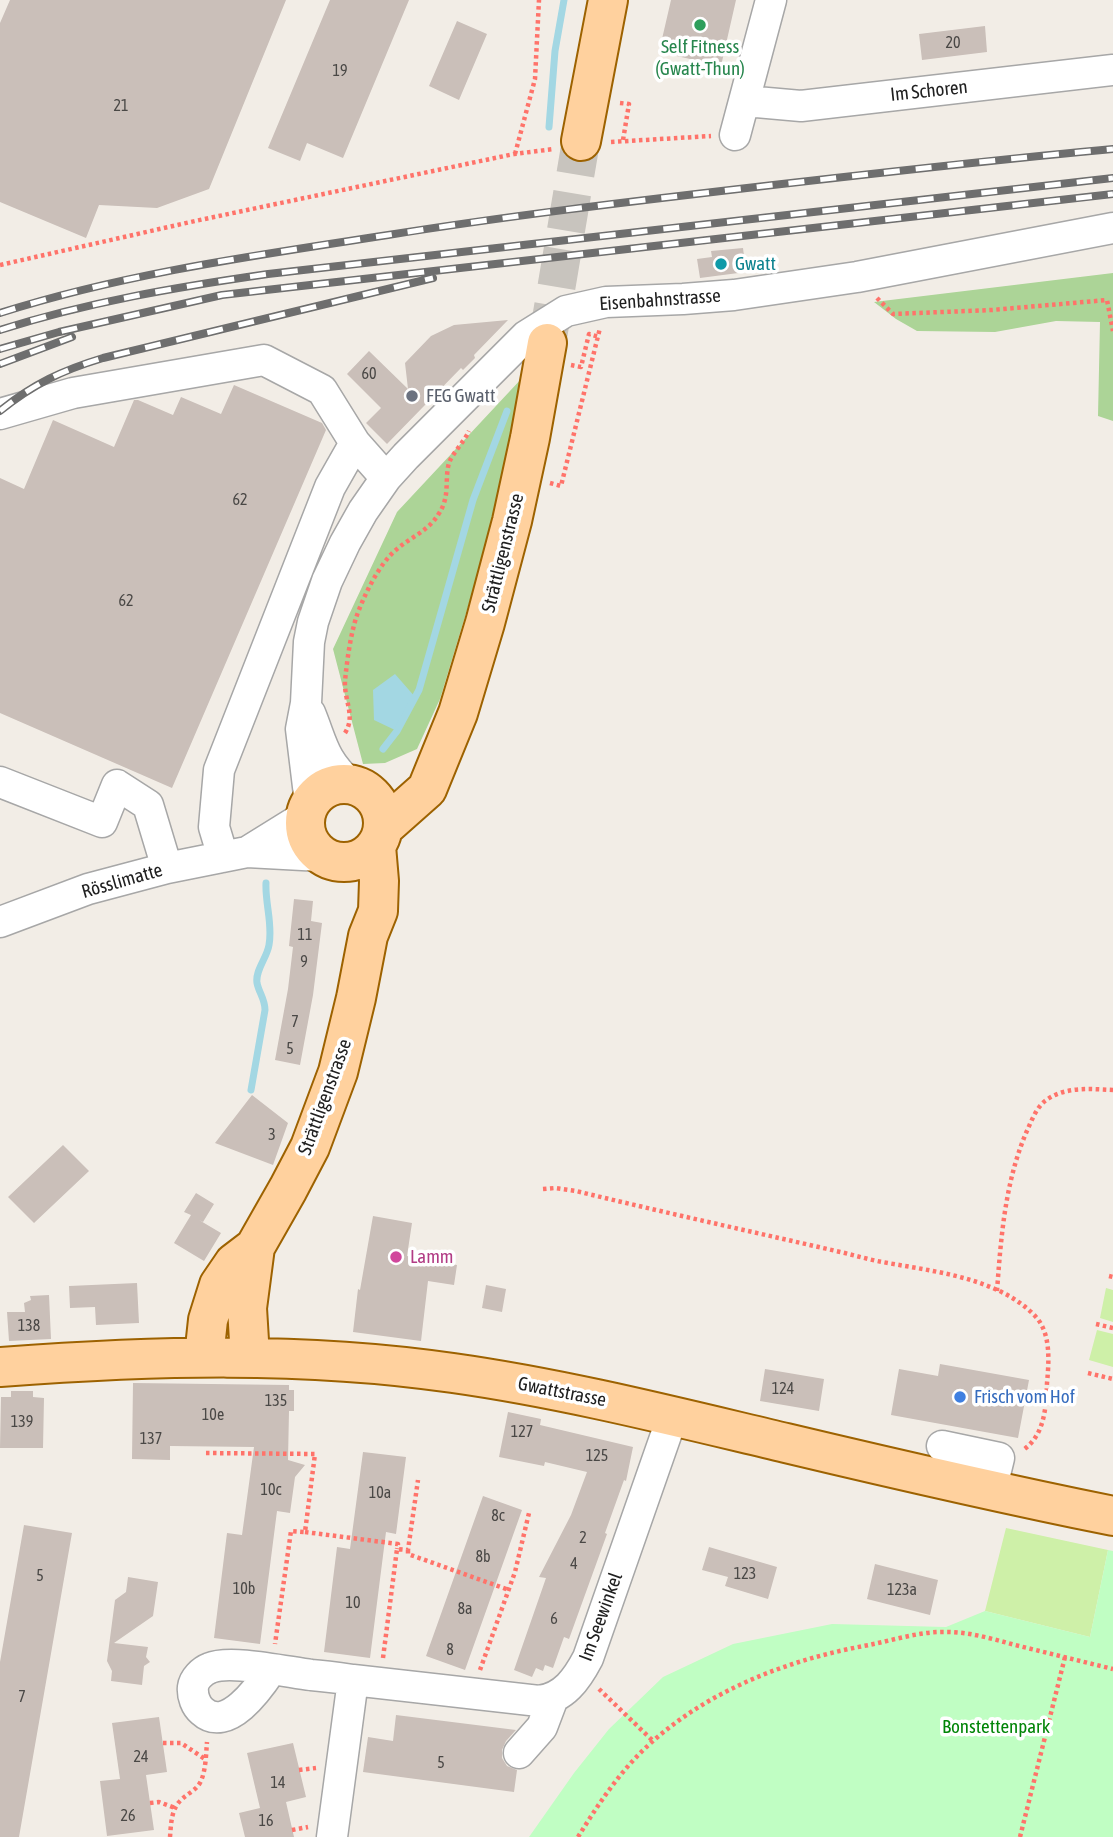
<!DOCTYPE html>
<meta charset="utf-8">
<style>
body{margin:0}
canvas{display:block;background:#f2ede6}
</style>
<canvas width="1113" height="1837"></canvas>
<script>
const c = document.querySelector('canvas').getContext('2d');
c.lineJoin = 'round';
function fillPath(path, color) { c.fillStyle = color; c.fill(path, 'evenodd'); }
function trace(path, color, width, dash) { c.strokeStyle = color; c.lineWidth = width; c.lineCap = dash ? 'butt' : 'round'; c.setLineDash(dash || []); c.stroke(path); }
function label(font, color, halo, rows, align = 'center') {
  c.font = font + ' "Asap Condensed",sans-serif'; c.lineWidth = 7; c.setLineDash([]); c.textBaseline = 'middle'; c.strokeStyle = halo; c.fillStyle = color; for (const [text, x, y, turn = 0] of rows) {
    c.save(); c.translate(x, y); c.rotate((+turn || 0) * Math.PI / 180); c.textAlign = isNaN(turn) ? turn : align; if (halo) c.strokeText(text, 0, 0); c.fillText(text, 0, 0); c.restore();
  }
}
const grass = new Path2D(`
 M1106,1288L1113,1290V1322L1100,1318Z
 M1097,1330L1113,1334V1367L1089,1360Z
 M1006,1528L1108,1550L1090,1637L985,1611Z`);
const forest = new Path2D(`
 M1113,273V421L1098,416L1100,322L1056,321L995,332L917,331L896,319L874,302Z
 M523,377L500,501L440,699L417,749L385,763L363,764L333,649L397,512Z`);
const park = new Path2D(`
 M1108,1550L1113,1551V1837H529L574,1773L609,1729L663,1677L733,1644L832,1624L946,1627L985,1611L1090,1637Z`);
const water = new Path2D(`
 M395,674L416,698L397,731L374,720L373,690Z`);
const stream = new Path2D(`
 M549,127L555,51L564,0
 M383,749L397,731L419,690L473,500L507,411
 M251,1090L265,1010C265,999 259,993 257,983C255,970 267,958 269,945C273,924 265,904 266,883`);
const building = new Path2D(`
 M10,0H286L209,189L157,208L99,205L86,238L0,202V23Z
 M330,0H409L343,158L307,143L300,161L268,148Z
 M671,0H736L721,66L659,52Z
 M457,21L487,34L459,100L429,86Z
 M985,26L987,52L922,60L919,34Z
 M743,248L746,272L700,278L697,259L712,257L711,251Z
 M508,320L474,355L475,358L463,370L461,368L387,444L366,423L381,408L347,374L369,351L408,389L405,363L431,336L454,325Z
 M234,385L322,423L326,430L172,788L0,713V478L24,489L53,420L114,447L134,400H138L173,415L181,397L221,414Z
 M294,899L313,901L311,921L322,923L313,995L300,1065L275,1060L288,989L293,947L289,946Z
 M252,1095L288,1123L273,1165L215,1143Z
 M63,1145L89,1171L34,1223L8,1197Z
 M196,1193L214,1204L203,1222L199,1220L221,1233L204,1261L174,1243L191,1215L184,1212Z
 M373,1216L412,1223L407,1256L457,1265L454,1285L428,1281L421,1341L353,1332L358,1289L360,1290Z
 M137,1283L139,1323L96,1325L95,1307L70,1308L69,1286Z
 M486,1285L506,1289L502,1312L482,1308Z
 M49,1295L51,1339L9,1341L7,1312H25L24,1303L31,1300L30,1296Z
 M940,1364L1029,1380L1018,1438L891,1415L899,1369L938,1376Z
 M765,1369L824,1379L819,1411L760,1401Z
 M133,1383L289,1385V1390H294V1411H289L288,1460L305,1465L295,1477L290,1513L277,1511L260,1644L214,1638L227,1533L242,1535L254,1447L170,1446V1460L132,1459Z
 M11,1391H33V1397L44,1398L43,1448H0L1,1397H11Z
 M508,1412L541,1419L540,1425L633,1447L626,1481L624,1480L605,1533L607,1534L569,1639L564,1637L553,1668L545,1665L543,1671L536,1668L532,1677L514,1670L546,1578L539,1577L571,1515L587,1472L545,1462L544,1466L499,1457Z
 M363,1452L406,1457L396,1534L386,1532L370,1658L324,1652L337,1547L350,1549Z
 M483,1496L522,1510L465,1670L426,1656Z
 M24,1525L72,1533L19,1837H0V1662Z
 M709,1547L777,1567L768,1599L725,1586L728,1577L702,1570Z
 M875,1564L938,1580L930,1615L867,1599Z
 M128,1577L158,1582L153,1616L114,1643L148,1647L146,1657L150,1662L144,1666L142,1685L111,1681L112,1671L107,1661L115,1600L126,1592Z
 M396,1715L516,1730L506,1741L502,1750V1758L507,1766L517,1770L514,1792L363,1772L368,1737L393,1741Z
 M159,1717L167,1772L146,1775L154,1830L107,1836L100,1781L120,1779L112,1723Z
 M293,1743L306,1797L286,1802L294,1837H245L239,1813L260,1808L247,1753Z`);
const majorTunnel = new Path2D(`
 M547,343L581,141`);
const path = new Path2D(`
 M620,103L629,104L623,140
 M611,142L711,136
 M515,154L535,79L539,0
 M0,265L195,221L514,154L554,149
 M877,298L893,314L992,310L1107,300L1113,331
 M571,365L581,367L589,334L599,337
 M550,483L561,486L600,328
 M345,733C356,716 344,701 345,681C347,661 350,638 356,618C363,597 380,562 397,549C411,537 428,531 438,515C451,496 444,481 449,463C452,454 464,442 469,431
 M543,1189L555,1188L576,1191C662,1212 749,1231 836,1251C850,1254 863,1258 877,1261C928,1271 998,1276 1036,1317C1051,1334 1049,1361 1047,1383C1046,1407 1045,1435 1023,1450
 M1109,1276L1113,1277
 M997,1291C1001,1237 1005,1183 1026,1133C1031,1122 1036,1108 1045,1101C1064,1086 1091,1089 1113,1090
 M1096,1324L1113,1328
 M1088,1373L1113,1379
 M206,1453L315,1454L305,1532L291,1531L275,1644
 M305,1532L398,1544L397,1549
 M408,1550V1554L509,1590
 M383,1658L397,1549L408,1550L418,1480
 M480,1670L515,1572L529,1513
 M599,1689L653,1741
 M163,1743H181L205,1759
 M299,1770L316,1768
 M150,1803L159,1802L175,1808
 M292,1830L308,1827
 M170,1837C171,1825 171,1809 181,1800C188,1793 197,1790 201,1781C206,1769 206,1754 207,1742
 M578,1837C599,1803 622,1768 653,1741C713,1688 791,1659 869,1645C894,1640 921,1631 947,1632C970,1632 993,1639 1015,1645C1048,1653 1080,1661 1113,1669
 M1020,1837L1065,1657`);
const minor = new Path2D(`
 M745,101L801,106L1113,70
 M735,135L771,0
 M0,414L73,393L264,360L322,390L355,443L386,478
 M310,713C323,745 323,759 350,784
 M0,782L102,822L117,785L148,805L167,868
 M310,803L301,729L306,703L309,642L313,622L327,581L345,543L363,511L386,478L406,456L526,336L566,311L606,302L683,299L734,295L857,277L1113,228
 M247,852L305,816
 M223,857L214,827L219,770L330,487L355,443
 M0,922L88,889L167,868L247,852L321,856
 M942,1446L999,1458L991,1491
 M271,1670C259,1688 227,1734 202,1711C196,1706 192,1696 193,1687C194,1679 202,1671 210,1668C230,1659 287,1672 311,1675C325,1676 339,1678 353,1680
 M519,1753L542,1727L553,1698
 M332,1837L353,1680L539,1701C564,1698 577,1679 588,1658L673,1415`);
const major = new Path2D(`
 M581,141L608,0
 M305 823a39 39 0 1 1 78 0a39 39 0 1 1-78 0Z
 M383,828L427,789L458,713L485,623L512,521L530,438L547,343
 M204,1357L208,1320L219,1285L234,1263L255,1247L288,1189L310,1147L338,1072L356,998L368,936L378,911L379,881L376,846
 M250,1357L247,1308L255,1247
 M0,1367C151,1356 303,1351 453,1373C566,1389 676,1417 786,1443C895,1469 1004,1494 1113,1516`);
const rail = new Path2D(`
 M0,313C126,273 258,255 388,235C507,216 627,202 747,188C869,174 991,160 1113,149
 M0,330C88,302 177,287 268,274L1113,178
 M0,349L59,332L222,295L1113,194
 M0,364L72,337
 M0,411C33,384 63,370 103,358L433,278`);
const markers = [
 [700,25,7,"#2e9e5b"],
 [721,264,7,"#0f9aa8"],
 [412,396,7,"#6b7280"],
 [396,1257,7,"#d1479c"],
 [960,1397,7,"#3f7fe0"]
];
const numberNames = [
 ["20",953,43],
 ["19",340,71],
 ["21",121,106],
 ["60",369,374],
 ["62",240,500],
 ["62",126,601],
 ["11",305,935],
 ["9",304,962],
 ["7",295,1022],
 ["5",290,1049],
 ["3",272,1135],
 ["138",29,1326],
 ["124",783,1389],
 ["135",276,1401],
 ["10e",213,1415],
 ["139",22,1422],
 ["127",522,1432],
 ["137",151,1439],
 ["125",597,1456],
 ["10c",271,1490],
 ["10a",380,1493],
 ["8c",498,1516],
 ["2",583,1538],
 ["8b",483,1557],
 ["4",574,1564],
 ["123",745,1574],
 ["5",40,1576],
 ["10b",244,1589],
 ["123a",902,1590],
 ["10",353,1603],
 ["8a",465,1609],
 ["6",554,1619],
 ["8",450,1650],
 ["7",22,1697],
 ["24",141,1757],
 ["5",441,1763],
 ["14",278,1783],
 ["26",128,1816],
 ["16",266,1821]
];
const leisureNames = [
 ["Self Fitness",700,47],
 ["(Gwatt-Thun)",700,69]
];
const streetNames = [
 ["Im Schoren",929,91,-6],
 ["Eisenbahnstrasse",660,300,-4],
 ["Strättligenstrasse",503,553,-76],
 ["Rösslimatte",122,881,-16],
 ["Strättligenstrasse",325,1097,-70],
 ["Gwattstrasse",562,1392,11],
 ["Im Seewinkel",601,1617,-70]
];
const cultureNames = [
 ["Gwatt",735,264]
];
const worshipNames = [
 ["FEG Gwatt",426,396]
];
const hotelNames = [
 ["Lamm",410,1257]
];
const shopNames = [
 ["Frisch vom Hof",974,1397]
];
const parkNames = [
 ["Bonstettenpark",996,1727]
];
fillPath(grass, '#cef0a8');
fillPath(forest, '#acd497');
fillPath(park, '#c0fec3');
fillPath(water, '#a3d7e3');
trace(stream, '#a3d7e3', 7);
fillPath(building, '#cabfb9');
trace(majorTunnel, '#c8c4be', 38, [38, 19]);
trace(minor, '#a7a7a7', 33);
trace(major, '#9d6200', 42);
trace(path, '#ff736a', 4.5, [3.5, 3.5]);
trace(minor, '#fff', 30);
trace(major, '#ffd19e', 38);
trace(rail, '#6e6e6e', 8);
trace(rail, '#fff', 5, [16]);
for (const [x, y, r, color] of markers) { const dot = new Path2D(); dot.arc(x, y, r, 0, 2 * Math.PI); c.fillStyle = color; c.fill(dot); trace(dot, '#fff', 2.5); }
label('16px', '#4a4846', null, numberNames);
label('19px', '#27864d', '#fff', leisureNames);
label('19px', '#202020', '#fff', streetNames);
label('19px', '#0d838f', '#fff', cultureNames, 'left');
label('19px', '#5b616d', '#fff', worshipNames, 'left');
label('19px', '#b23c85', '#fff', hotelNames, 'left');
label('19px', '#366cbe', '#fff', shopNames, 'left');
label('19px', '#028508', '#fff', parkNames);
</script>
